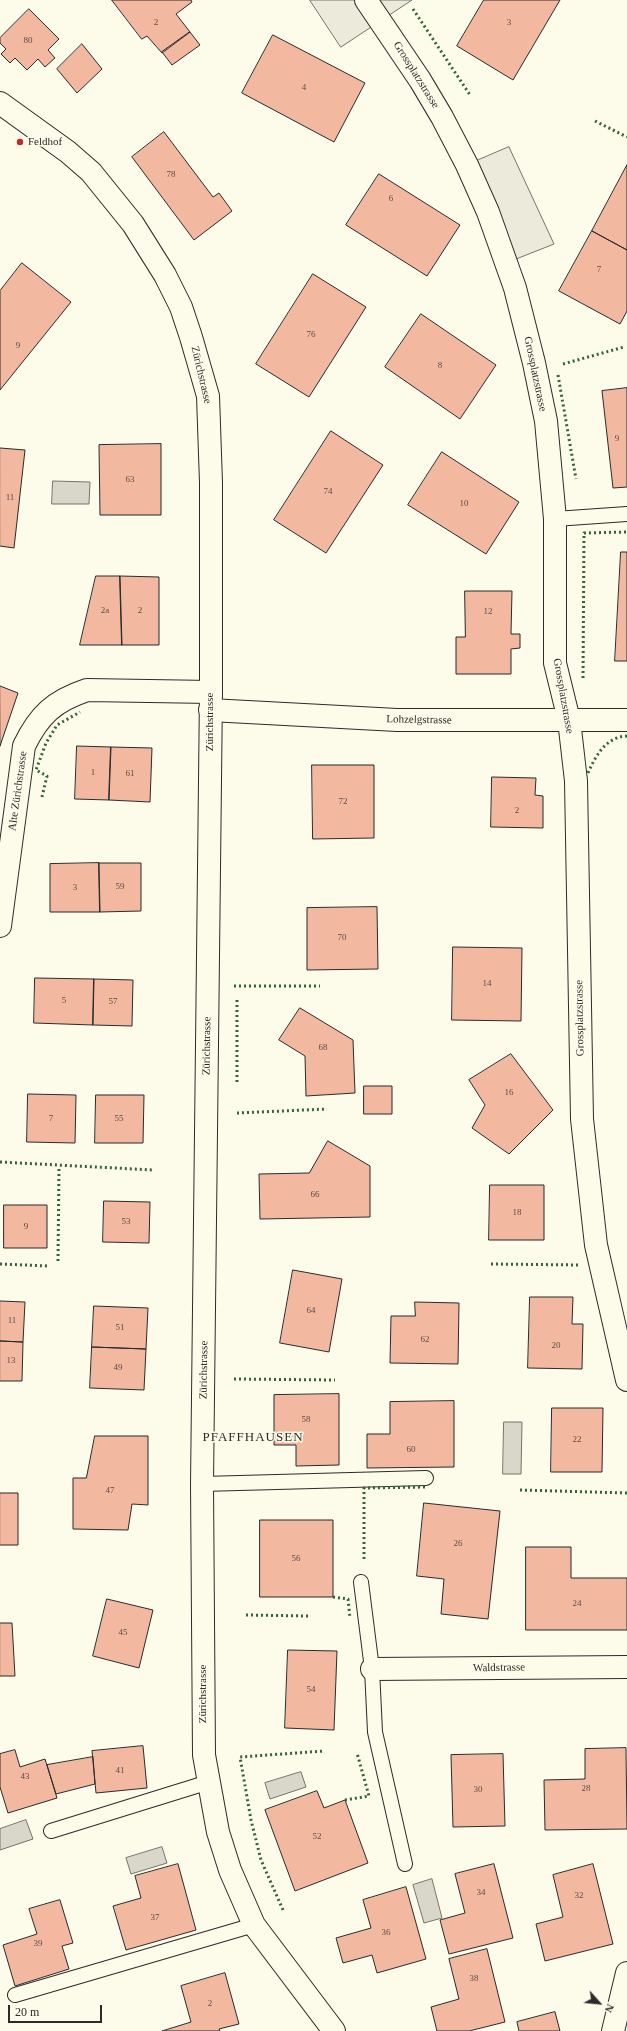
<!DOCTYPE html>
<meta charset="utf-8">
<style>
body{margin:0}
#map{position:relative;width:627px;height:2031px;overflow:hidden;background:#fdfbea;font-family:"Times New Roman",serif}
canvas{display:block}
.north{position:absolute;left:579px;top:1983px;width:40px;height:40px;-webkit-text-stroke:3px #fdfbea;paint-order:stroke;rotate:117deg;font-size:11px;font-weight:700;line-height:16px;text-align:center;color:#2b2b2b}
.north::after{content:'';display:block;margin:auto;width:14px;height:18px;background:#2b2b2b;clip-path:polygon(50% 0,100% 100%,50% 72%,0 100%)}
.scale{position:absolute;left:8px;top:2005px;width:94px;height:18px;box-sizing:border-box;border:2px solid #2b2b2b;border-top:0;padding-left:5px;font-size:12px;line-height:14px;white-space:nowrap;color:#2b2b2b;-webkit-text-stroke:3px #fdfbea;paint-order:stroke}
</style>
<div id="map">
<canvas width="627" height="2031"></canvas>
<div class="north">N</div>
<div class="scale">20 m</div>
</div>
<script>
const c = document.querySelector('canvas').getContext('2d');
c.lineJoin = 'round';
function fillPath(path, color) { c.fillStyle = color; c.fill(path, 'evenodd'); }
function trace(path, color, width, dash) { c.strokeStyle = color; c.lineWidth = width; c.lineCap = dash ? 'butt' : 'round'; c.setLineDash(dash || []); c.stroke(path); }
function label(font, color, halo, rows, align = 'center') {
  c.font = font + ' "Times New Roman",serif'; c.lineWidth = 3; c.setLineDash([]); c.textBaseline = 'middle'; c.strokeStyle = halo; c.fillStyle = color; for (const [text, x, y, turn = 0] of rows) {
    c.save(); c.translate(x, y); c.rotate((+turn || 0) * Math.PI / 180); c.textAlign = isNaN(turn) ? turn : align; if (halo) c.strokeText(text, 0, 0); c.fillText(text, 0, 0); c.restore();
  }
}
const parking = new Path2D(`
 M310,0H412L341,47Z
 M509,147L554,244L506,263L467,165Z`);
const water = new Path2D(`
 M53,481L90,482L89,504H52Z
 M504,1422H522L521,1474H503Z
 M301,1772L306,1787L270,1799L265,1783Z
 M26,1820L33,1839L0,1850V1829Z
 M162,1847L167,1863L131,1874L126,1858Z
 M432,1879L442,1918L424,1923L413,1885Z`);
const building = new Path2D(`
 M112,0H191L192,2L176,14L190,32L162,53L147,36L142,39Z
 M484,0H560L513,80L457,46Z
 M29,9L59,39L48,50L55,58L45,67L38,59L27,70L15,58L10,63L1,54L6,49L0,43V38Z
 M190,32L200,45L172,65L162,52Z
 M273,35L365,83L334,142L242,93Z
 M82,44L102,69L77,93L57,69Z
 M164,132L213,197L219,193L232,211L194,240L132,157Z
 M627,165V250L592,231Z
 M379,174L460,225L427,276L346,225Z
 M592,231L627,250V311L620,324L559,291Z
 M22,263L71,302L0,390V291Z
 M313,274L366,307L309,397L256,364Z
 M421,314L496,365L460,419L385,367Z
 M627,388V487L613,488L602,391Z
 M331,431L383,465L326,553L274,520Z
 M161,444V515H100L99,445Z
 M0,448L25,450L14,548L0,546Z
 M442,452L519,502L486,554L408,505Z
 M621,552H627V661H615Z
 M96,576H120L122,645H80Z
 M120,576L159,577V645H122Z
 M465,591H512L511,634H520V648L511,649V674H456V637H465Z
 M0,686L18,693L0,746Z
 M77,746L111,747L109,800L75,799Z
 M111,747L152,748L150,802L109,800Z
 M312,765H374V838L313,839Z
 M492,777L536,778L535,795L543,796V828L491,827Z
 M99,863H141V911L100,912Z
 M99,863L100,912H50V864Z
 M377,907L378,969L307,970V908Z
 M453,947L522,948L521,1021L452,1020Z
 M35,978L94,979L93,1025L34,1023Z
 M94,979L133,980L132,1026L93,1025Z
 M300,1008L353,1040L355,1093L306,1096L305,1056L279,1040Z
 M511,1054L553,1110L509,1154L472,1128L485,1105L469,1080Z
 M364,1086H392V1114H364Z
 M28,1094L76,1095L75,1143L27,1142Z
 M96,1095H144L143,1143H95Z
 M328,1141L370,1166V1217L260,1219L259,1174L309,1173Z
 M490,1185H544V1240H489Z
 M104,1201L150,1202L149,1243L103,1242Z
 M4,1205H47V1248H4Z
 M293,1270L342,1279L329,1352L280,1343Z
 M530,1297H573L572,1324H583L582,1369L528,1368Z
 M0,1301L25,1302L23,1342L0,1341Z
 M415,1302L459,1303L458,1364L390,1363L391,1316H415Z
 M94,1306L148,1308L146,1349L92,1347Z
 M0,1341L23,1342L22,1381H0Z
 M92,1347L146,1349L144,1390L90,1388Z
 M339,1394V1465L296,1466V1445H274V1395Z
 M454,1401V1467L367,1468V1434H390V1402Z
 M552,1408H603L602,1472H551Z
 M95,1436H148V1505L132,1504L128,1530L73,1529V1478H86Z
 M0,1493H18V1545H0Z
 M424,1503L500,1511L488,1619L441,1614L444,1579L417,1576Z
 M260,1520H333V1597H260Z
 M526,1547H571V1578H627V1630H526Z
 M107,1599L153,1610L139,1668L93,1656Z
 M0,1623H12L15,1676H0Z
 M288,1650L337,1651L334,1730L285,1728Z
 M143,1746L147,1788L96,1793L92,1751Z
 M626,1748L627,1829L545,1830L544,1780L585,1779V1749Z
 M15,1750L20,1767L45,1759L57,1798L8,1813L0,1787V1754Z
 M503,1754L505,1826L453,1827L451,1755Z
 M93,1757L95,1784L56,1794L47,1765Z
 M317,1791L324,1808L345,1800L368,1863L295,1891L265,1810Z
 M178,1864L196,1930L126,1950L113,1906L141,1898L135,1876Z
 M494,1864L513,1938L449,1954L440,1920L465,1913L455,1874Z
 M593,1864L613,1944L545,1961L536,1924L563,1917L553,1875Z
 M406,1887L426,1959L377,1973L372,1955L343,1963L336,1938L371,1928L363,1900Z
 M60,1900L73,1943L62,1946L69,1969L15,1986L3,1945L37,1934L29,1909Z
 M487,1949L505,2022L469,2031H437L431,2007L459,1999L449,1959Z
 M225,1973L239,2024L219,2029L220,2031H162L191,2022L181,1986Z
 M555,2012L560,2031H519L517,2022Z`);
const lane = new Path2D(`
 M555,519L627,514
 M202,1484L426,1478
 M361,1582L372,1669L375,1732L405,1864
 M51,1831L209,1782
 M15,1995L254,1925`);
const street = new Path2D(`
 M366,0L420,80L442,117L467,165L488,212L515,288L534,363L546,421L555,519V663L569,720L576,781L582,1119L596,1245L627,1380
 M210,710L397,720H627
 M0,926L24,746C39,715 54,701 87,690L211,692
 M372,1669L627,1667
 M613,2031L627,1973`);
const secondary = new Path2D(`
 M0,103L68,152L91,172L133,224L165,275L181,307L191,337L208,396L211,483V692L202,1484L204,1755L218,1832L230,1870L254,1925L334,2031`);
const hedge = new Path2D(`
 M413,9L470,95
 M595,121L627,137
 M563,364L624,347
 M558,375L576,479
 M583,678L584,533L627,532
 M588,773C596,755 606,737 627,736
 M42,797L47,776L36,770L46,743L57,725L80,712
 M234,986H320
 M237,1082V1000
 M237,1113L327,1109
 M0,1162L153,1170
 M58,1261L59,1166
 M0,1264L49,1266
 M491,1264L581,1265
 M234,1379L335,1380
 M520,1490L627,1493
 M364,1559V1488L426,1487
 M333,1597L348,1599L350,1618
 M246,1615L308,1616
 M345,1800L369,1796L357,1753
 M283,1910L261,1860L251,1820L240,1757L324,1751`);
const markers = [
 [20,142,4,"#c62828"]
];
const numberNames = [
 ["2",156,23],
 ["3",509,23],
 ["80",28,41],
 ["4",304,88],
 ["78",171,175],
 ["6",391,199],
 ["7",599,270],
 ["76",311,335],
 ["9",18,346],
 ["8",440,366],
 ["9",617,439],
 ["63",130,480],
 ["74",328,492],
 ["11",10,498],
 ["10",464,504],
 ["2a",105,611],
 ["2",140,611],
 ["12",488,612],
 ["1",93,773],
 ["61",130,774],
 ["72",343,802],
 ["2",517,811],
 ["59",120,887],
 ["3",75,888],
 ["70",342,938],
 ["14",487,984],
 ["5",64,1001],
 ["57",113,1002],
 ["68",323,1048],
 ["16",509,1093],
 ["7",51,1119],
 ["55",119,1119],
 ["66",315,1195],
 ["18",517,1213],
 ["53",126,1222],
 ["9",26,1227],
 ["64",311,1311],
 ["11",12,1321],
 ["51",120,1328],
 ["62",425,1340],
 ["20",556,1346],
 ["13",11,1361],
 ["49",118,1368],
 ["58",306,1420],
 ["22",577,1440],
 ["60",411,1450],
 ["47",110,1491],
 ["26",458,1544],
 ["56",296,1559],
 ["24",577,1604],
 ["45",123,1633],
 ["54",311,1690],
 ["41",120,1771],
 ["43",25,1777],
 ["28",586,1789],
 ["30",478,1790],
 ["52",317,1837],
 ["34",481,1893],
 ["32",579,1896],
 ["37",155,1918],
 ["36",386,1933],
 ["39",38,1944],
 ["38",474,1979],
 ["2",210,2004]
];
const streetNames = [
 ["Grossplatzstrasse",416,75,58],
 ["Grossplatzstrasse",535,374,78],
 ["Zürichstrasse",201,375,77],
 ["Grossplatzstrasse",563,696,80],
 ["Lohzelgstrasse",419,720,1],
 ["Zürichstrasse",210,722,-90],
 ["Alte Zürichstrasse",18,791,-82],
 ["Grossplatzstrasse",580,1018,-91],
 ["Zürichstrasse",207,1046,-89],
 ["Zürichstrasse",204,1370,-89],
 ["Waldstrasse",499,1668,-1],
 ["Zürichstrasse",203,1694,-90]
];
const poiNames = [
 ["Feldhof",28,142]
];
const quarterNames = [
 ["PFAFFHAUSEN",253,1438]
];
fillPath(parking, '#eceadb');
trace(parking, '#74746e', 1);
fillPath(water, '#d8d7c9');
trace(water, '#74746e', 1);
fillPath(building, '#f2b8a0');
trace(building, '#2b2b2b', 1);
trace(lane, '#2b2b2b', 16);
trace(street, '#2b2b2b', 24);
trace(secondary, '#2b2b2b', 24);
trace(lane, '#fdfbea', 14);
trace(street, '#fdfbea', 22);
trace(secondary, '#fdfbea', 22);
trace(hedge, '#34623c', 3, [2, 3]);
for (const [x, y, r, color] of markers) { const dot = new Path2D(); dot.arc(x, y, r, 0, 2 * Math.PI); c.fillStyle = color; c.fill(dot); trace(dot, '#fdfbea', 1.5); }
label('9px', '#5d4e48', null, numberNames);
label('11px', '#2b2b2b', '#fdfbea', streetNames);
label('11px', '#2b2b2b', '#fdfbea', poiNames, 'left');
c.letterSpacing = '1px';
label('13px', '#2b2b2b', '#fdfbea', quarterNames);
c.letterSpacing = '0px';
</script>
